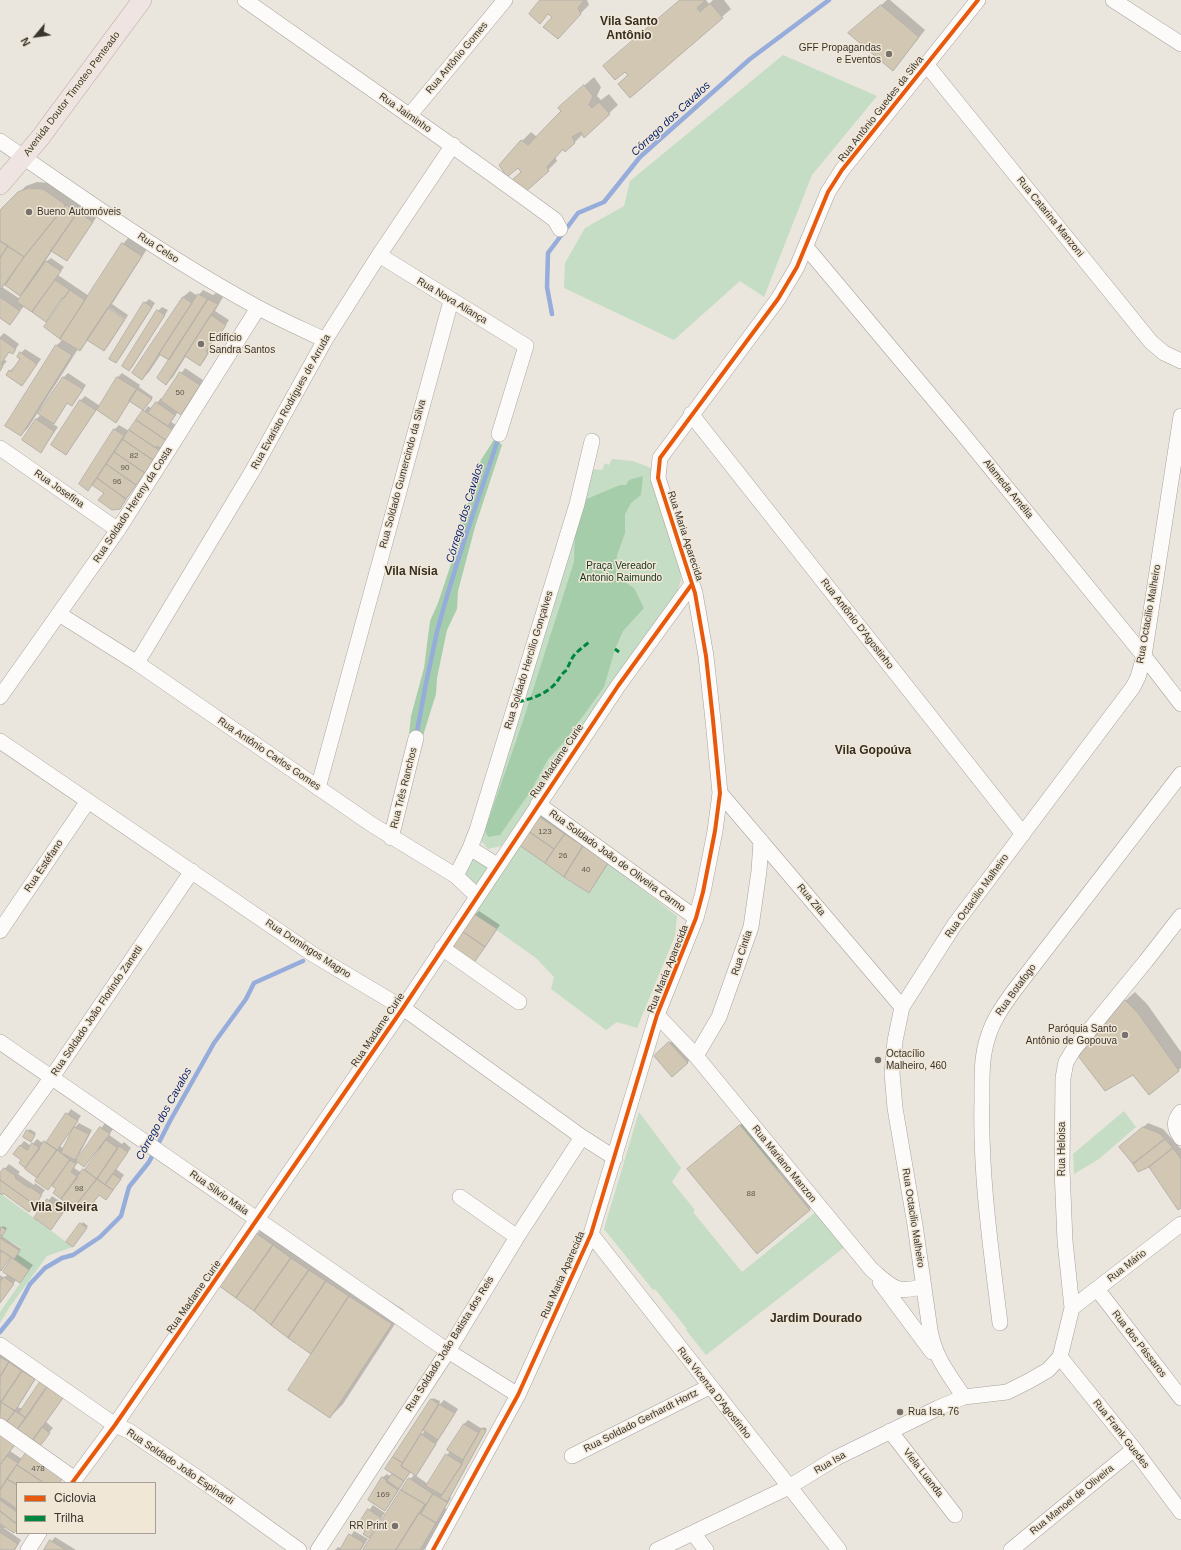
<!DOCTYPE html>
<meta charset="utf-8">
<style>
body{margin:0}
#map{position:relative;width:1181px;height:1550px;overflow:hidden;background:#ebe6dd;font-family:Arial,sans-serif}
canvas{display:block}
.legend{position:absolute;left:16px;top:1482px;width:140px;height:52px;box-sizing:border-box;background:#f1e7d7;border:1px solid #a79f93;margin:0;padding:5px 7px;list-style:none;font-size:12px;color:#38342e}
.legend li{display:flex;align-items:center;gap:8px;height:20px}
.legend b{width:20px;border:1px solid #a79f93}
.north{position:absolute;left:16px;top:16px;width:40px;height:40px;-webkit-text-stroke:3px #f1e7d7;paint-order:stroke;rotate:241deg;font-size:11px;font-weight:700;line-height:16px;text-align:center;color:#38342e}
.north::after{content:'';display:block;margin:auto;width:14px;height:18px;background:#38342e;clip-path:polygon(50% 0,100% 100%,50% 72%,0 100%)}
</style>
<div id="map">
<canvas width="1181" height="1550"></canvas>
<ul class="legend">
<li><b style="height:5px;background:#e8590c"></b>Ciclovia</li>
<li><b style="height:5px;background:#00873e"></b>Trilha</li>
</ul>
<div class="north">N</div>
</div>
<script>
const c = document.querySelector('canvas').getContext('2d');
c.lineJoin = 'round';
function fillPath(path, color) { c.fillStyle = color; c.fill(path, 'evenodd'); }
function trace(path, color, width, dash) { c.strokeStyle = color; c.lineWidth = width; c.lineCap = dash ? 'butt' : 'round'; c.setLineDash(dash || []); c.stroke(path); }
function label(font, color, halo, rows, align = 'center') {
  c.font = font + ' Arial,sans-serif'; c.lineWidth = 3; c.setLineDash([]); c.textBaseline = 'middle'; c.strokeStyle = halo; c.fillStyle = color; for (const [text, x, y, turn = 0] of rows) {
    c.save(); c.translate(x, y); c.rotate((+turn || 0) * Math.PI / 180); c.textAlign = isNaN(turn) ? turn : align; if (halo) c.strokeText(text, 0, 0); c.fillText(text, 0, 0); c.restore();
  }
}
const green = new Path2D(`
 M783,55L877,96L812,175L764,297L740,281L674,340L564,288L565,263L585,228L624,206L630,181Z
 M612,459L633,461L651,468L652,478L680,565L681,580L677,593L501,846L488,849L481,841L591,469L602,470L605,463L609,465Z
 M516,843L564,877L589,893L608,863L677,916L675,936L637,1028L617,1022L606,1030L551,989L554,977L536,958L474,914Z
 M477,858L488,869L477,884H473L465,880L463,867L468,860Z
 M1124,1111L1136,1127L1099,1159L1074,1174L1073,1154Z
 M639,1112L681,1168L672,1182L695,1210L693,1212L742,1272L817,1211L846,1246L706,1355L686,1330L687,1329L655,1289L653,1290L604,1229Z
 M743,1123L779,1166L776,1169L740,1125Z
 M0,1193L73,1247L47,1256L9,1308L0,1323V1312L29,1270L14,1259L21,1248L2,1236L5,1230L0,1226Z`);
const forest = new Path2D(`
 M495,438L502,445L475,527L458,591L457,609L447,630L437,678L436,694L422,739L416,738L409,734L411,716L424,668L430,621L438,603L455,552L461,518L468,503L481,460Z
 M643,476L641,495L631,503L625,514V533L617,555L616,575L623,581L634,588L644,608L623,631L615,649L604,687L564,742L548,759L530,792L500,835L488,837L485,830L522,724L574,562L575,526L582,501L620,485H626L629,480Z`);
const shadow = new Path2D(`
 M541,0H587L589,5L557,37L553,17L549,13L540,23Z
 M680,0H706L709,4L713,0H724L731,9L630,96L629,75Z
 M887,0H890L925,30L893,70L856,27Z
 M594,77L601,87L597,96L601,100L609,94L618,105L584,136L583,134L566,151L564,148L555,157L557,161L548,170L522,171V141L531,132L537,137L562,111L559,108Z
 M37,182L50,183L83,205L82,208L96,218L67,260L52,251L44,263L51,258L64,267L58,275L89,296L123,244L129,237L147,249L112,304L128,315L126,319L108,307V310L125,320L108,346L104,350L88,340L80,350L78,349L28,428L21,435L7,425L57,345L63,339L46,327L65,299L63,298L46,320L24,306L10,324L0,317V211L26,186ZM6,284L20,295L24,291L25,292L20,299L2,287Z
 M203,290L213,295L216,293L223,297L215,311L229,320L222,331L217,335L209,347L211,349L204,361L200,365L186,356L173,377L166,384L170,360L161,354L149,372L142,379L134,373L183,297L190,291L198,296Z
 M149,299L155,303L120,358L116,362L145,303Z
 M162,307L168,310L133,366L129,370L158,311Z
 M4,333L19,344L13,353L10,351L4,360L7,361L0,369V337Z
 M25,349L41,359L22,385L10,371L14,367L15,368L21,359V353Z
 M185,368L203,380L185,410L181,414L178,412L171,422L176,425L124,503L119,508L105,492L93,484L88,490L80,484L115,429L119,425L129,431L148,406L152,409L161,398L163,400Z
 M68,373L86,385L76,400L72,405L68,402L57,419L53,424L58,427L41,452L36,419L41,415L64,377Z
 M122,373L140,385L139,387L153,397L144,409L131,400L116,421L97,409L66,454L52,445L81,400L85,396L100,406L118,377Z
 M540,810L611,859L593,887L589,891L565,877L517,843Z
 M479,911L500,925L472,963L475,915Z
 M1135,992L1147,1004L1181,1052V1068L1150,1094L1133,1073L1080,1057L1126,1000Z
 M674,1039L691,1059L687,1063L659,1052Z
 M71,1109L81,1116L60,1146L64,1149L75,1127L79,1123L92,1130L79,1155L76,1158L77,1159H79L105,1123L113,1129L109,1135L122,1144L124,1142L131,1148L116,1169L124,1175L110,1194L106,1199L99,1194L86,1211L52,1185L48,1189L39,1177L20,1163L22,1159L14,1154L24,1141L31,1146L37,1139L44,1144L50,1139ZM98,1148L100,1150L89,1166L82,1173L74,1168L78,1162L84,1166Z
 M746,1120L816,1203L809,1210L688,1169Z
 M1148,1123L1163,1129L1181,1149V1206L1150,1166L1125,1143Z
 M30,1129L36,1133L32,1139L24,1136Z
 M9,1164L20,1172L18,1174L34,1185L35,1183L45,1190L29,1211L3,1192H0V1173H1Z
 M52,1196L68,1207L51,1229L36,1218Z
 M83,1222L88,1226L75,1244L68,1241Z
 M3,1226L7,1228L2,1236L21,1249L17,1254L33,1265L20,1282L16,1280L0,1303V1275L4,1278L8,1274L4,1271L14,1258L11,1256L0,1269V1229Z
 M261,1229L363,1284L404,1310L343,1404L330,1417L315,1348L311,1352L220,1285Z
 M4,1352L38,1375L18,1407L22,1409L45,1379L66,1393L46,1422L53,1428L40,1444L7,1421L0,1419V1355Z
 M433,1398L440,1401L439,1405L444,1400L458,1409L442,1434L438,1439H439L420,1470L415,1475L428,1484L450,1451L449,1450L464,1424L468,1420L482,1429L484,1427L487,1429L449,1497L451,1498L445,1508L448,1510L424,1550H364L410,1479L415,1474L411,1471L389,1505L385,1510L382,1478L387,1474L391,1477L393,1473L395,1456ZM423,1429L426,1430L419,1437ZM468,1453L465,1459L463,1458Z
 M0,1425L19,1439L10,1451L22,1459L65,1474L59,1483H17V1529L6,1526L4,1528L21,1540L15,1550H0Z
 M373,1505L385,1513L368,1537L367,1531L358,1526Z
 M354,1531L368,1539L361,1550H335L338,1547L342,1549Z
 M55,1537L76,1550H45Z`);
const stream = new Path2D(`
 M552,314L547,287L548,253L578,213L604,202L640,157L750,59L829,0
 M416,737C422,702 429,667 437,632C454,566 478,501 499,436
 M0,1332L13,1316L30,1284L45,1268L62,1258L73,1255L100,1237L121,1216L129,1187L149,1162L170,1121L214,1043L246,999L254,983L303,961`);
const building = new Path2D(`
 M540,0H584L578,8L581,14L558,39L543,27L552,17L548,14L540,24L529,14Z
 M680,0H706L697,8L700,12L710,3L723,18L630,98L618,84L628,75L625,72L615,80L603,66Z
 M881,5L919,37L893,71L848,33Z
 M584,85L593,96L589,105L592,108L599,102L610,114L584,138L581,132L572,137L575,143L565,152L563,149L547,167L549,171L522,195L511,181L521,172L518,168L507,177L499,165L521,140L528,145L561,111L558,108Z
 M29,188L43,189L66,205L24,257L0,241V210L18,192Z
 M66,205L78,212L20,296L5,285L24,257Z
 M78,212L93,222L67,261L51,251Z
 M0,241L8,246L0,258Z
 M122,243L142,256L80,351L60,339Z
 M8,246L24,257L1,289L0,288V258Z
 M46,261L61,271L32,312L17,302Z
 M55,280L70,290L63,299L62,298L46,322L32,312Z
 M70,290L85,300L60,339L44,327Z
 M198,294L208,299L169,360L159,354Z
 M0,297L20,311L10,325L0,318Z
 M183,297L192,303L142,380L132,373Z
 M208,299L218,304L166,385L157,378Z
 M144,302L152,307L116,363L109,359Z
 M108,308L125,319L104,351L87,340Z
 M157,310L165,315L129,371L122,366Z
 M211,315L226,325L218,337L216,335L206,352L208,353L200,366L185,356Z
 M0,338L16,349L13,354L9,352L1,364L3,366L0,371Z
 M56,345L72,355L21,436L5,426Z
 M20,352L37,364L22,386L6,375L9,370L11,372L20,359L17,357Z
 M180,372L200,385L181,415L161,401Z
 M63,377L83,389L72,406L67,403L54,424L38,414Z
 M117,377L137,389L116,423L97,410Z
 M137,389L152,399L143,410L129,401Z
 M80,400L96,410L66,455L51,445Z
 M156,402L175,415L168,426L148,413Z
 M143,410L173,430L167,441L136,420Z
 M36,419L54,431L41,453L22,440Z
 M136,420L167,441L162,449L157,446L156,448L129,430Z
 M114,429L125,436L88,491L79,484Z
 M129,430L160,451L153,460L122,439Z
 M122,439L153,460L145,473L114,452Z
 M114,452L145,473L136,485L106,464Z
 M106,464L136,485L126,499L97,478Z
 M97,478L126,499L120,509L112,510L98,500L104,493L92,485Z
 M535,814L565,834L554,849L525,829Z
 M525,829L554,849L545,863L516,843Z
 M565,834L583,846L564,877L545,863Z
 M583,846L608,863L589,893L564,877Z
 M474,914L497,929L485,947L462,931Z
 M462,931L485,947L473,964L450,949Z
 M1125,1000L1138,1013L1179,1071L1149,1095L1133,1075L1105,1091L1079,1057Z
 M669,1042L688,1063L672,1077L654,1056Z
 M66,1113L78,1121L57,1150L46,1143Z
 M740,1125L810,1210L757,1254L687,1169Z
 M74,1127L89,1134L75,1160L61,1153Z
 M100,1127L110,1134L84,1167L76,1161Z
 M1143,1127L1159,1133L1165,1139L1133,1164L1119,1147Z
 M27,1130L35,1135L31,1142L23,1137Z
 M1165,1139L1173,1148L1149,1167L1138,1172L1133,1164Z
 M106,1140L118,1148L97,1179L85,1170Z
 M44,1141L57,1150L37,1178L25,1169Z
 M32,1143L40,1148L25,1168L19,1163L21,1160L13,1154L20,1145L27,1150Z
 M119,1146L128,1152L105,1185L97,1179Z
 M1173,1148L1181,1159V1208L1178,1210L1149,1167Z
 M57,1150L70,1160L48,1190L35,1181Z
 M70,1160L76,1164L71,1172L78,1177L61,1199L53,1193L56,1189L52,1186Z
 M4,1168L16,1176L15,1178L29,1188L30,1187L42,1195L35,1205L0,1180V1173Z
 M83,1169L97,1179L76,1205L72,1203L70,1205L61,1199Z
 M113,1174L121,1179L113,1190L105,1185Z
 M97,1179L113,1190L106,1200L99,1195L86,1212L76,1205Z
 M0,1180L35,1205L29,1212L3,1193L2,1195L0,1193Z
 M47,1199L64,1211L51,1230L34,1218Z
 M80,1223L87,1228L73,1247L66,1242Z
 M1,1227L6,1230L2,1236L0,1235Z
 M256,1233L273,1245L236,1298L218,1285Z
 M0,1238L20,1251L14,1259L0,1250Z
 M273,1245L291,1258L254,1311L236,1298Z
 M2,1251L11,1257L1,1271L0,1270V1254Z
 M12,1258L29,1270L20,1283L3,1272Z
 M291,1258L309,1270L271,1325L254,1311Z
 M309,1270L326,1281L288,1338L271,1325Z
 M4,1277L14,1284L0,1303V1282Z
 M326,1281L349,1296L311,1354L288,1338Z
 M349,1296L392,1324L330,1418L288,1390Z
 M0,1357L9,1362L0,1377Z
 M9,1362L22,1371L0,1404V1377Z
 M22,1371L35,1379L15,1411L1,1402Z
 M40,1382L47,1387L26,1418L19,1413Z
 M47,1387L63,1398L33,1440L17,1430Z
 M431,1399L439,1404L403,1463L393,1457Z
 M1,1402L15,1411L5,1424L0,1421Z
 M439,1404L455,1413L438,1440L423,1430Z
 M15,1411L26,1418L17,1430L7,1422Z
 M464,1424L479,1433L463,1460L447,1450Z
 M42,1427L50,1433L40,1446L33,1440Z
 M482,1428L486,1431L447,1502L440,1498L462,1464L463,1460Z
 M0,1434L16,1443L0,1465Z
 M421,1434L436,1444L416,1476L401,1466Z
 M28,1450L59,1472L62,1479L59,1483H44L17,1465Z
 M446,1454L462,1464L442,1495L426,1486Z
 M7,1456L18,1463L0,1490V1465Z
 M393,1457L403,1463L401,1466L410,1472L404,1481L385,1469Z
 M17,1465L44,1483H17V1485L7,1479Z
 M392,1474L404,1481L398,1490L386,1482Z
 M382,1477L399,1489L385,1511L368,1500Z
 M409,1478L433,1494L426,1505L401,1490Z
 M7,1479L17,1485V1509L0,1497V1490Z
 M401,1490L425,1504L396,1550H363Z
 M433,1494L448,1502L436,1523L421,1514Z
 M0,1500L17,1512V1520L15,1523L0,1511Z
 M368,1509L381,1518L369,1538L363,1534L365,1531L357,1526Z
 M0,1511L17,1524V1529L14,1533L0,1524Z
 M419,1513L436,1523L420,1550H396Z
 M0,1532L18,1544L14,1550H0Z
 M349,1534L364,1543L360,1550H340Z
 M50,1540L66,1550H44Z`);
const minor = new Path2D(`
 M245,0C348,73 453,145 555,220L560,229
 M1113,0L1181,44
 M926,64L1151,342L1164,353L1181,361
 M409,116L505,0
 M0,141C84,199 167,258 257,307C279,319 302,329 325,340
 M806,247L962,433L1144,656L1181,704
 M379,255L526,346L499,434
 M691,414L1023,834
 M0,448L118,530
 M59,614L137,663L371,824L456,876L477,896
 M137,663L253,470L325,340L379,255L453,145
 M0,697L118,530L258,308
 M0,741L314,955L403,1008L582,1137L615,1158
 M318,788L451,301
 M720,793L902,1007
 M538,804L696,918
 M391,838L416,738
 M470,848L497,865
 M456,876L470,848L477,830L577,504L592,441
 M0,931L88,801
 M442,948L519,1002
 M657,1015L696,1056L871,1269C891,1286 896,1295 924,1286
 M0,1042L448,1351L518,1395
 M696,1056L719,1017L751,927L759,871L761,841
 M1181,1112C1173,1121 1174,1128 1181,1138
 M0,1149L52,1077L192,871
 M460,1197L517,1237
 M591,1234L839,1550
 M880,1282L932,1352
 M1097,1289L1181,1398
 M1072,1308L1181,1224
 M1000,1323C991,1249 980,1175 982,1100C982,1079 981,1057 988,1037C993,1020 1003,1006 1013,992L1181,774
 M0,1345L115,1425L129,1431L220,1493L299,1550
 M1060,1357L1134,1449L1181,1512
 M964,1397C948,1373 935,1358 930,1330L915,1225L895,1108L892,1073L895,1041L902,1007L955,924L1133,687L1138,677L1144,656L1181,416
 M0,1426L75,1479
 M890,1431L955,1515
 M572,1456L709,1387
 M72,1483L115,1425L403,1008L618,686L692,584
 M693,1533L706,1550
 M28,1550L39,1533
 M318,1550L448,1351L517,1237L582,1137
 M433,1550L518,1395L591,1234L657,1015L696,918L703,892L715,831L720,793L713,720L706,656L695,593L658,478L660,458L778,299L797,267L828,192L842,170L978,0
 M657,1550L789,1487L836,1458L938,1408L964,1397L1007,1392L1029,1381L1048,1370L1060,1357L1072,1308L1065,1241L1062,1169L1063,1078L1066,1062L1074,1049L1146,961L1181,916
 M1011,1550L1134,1449`);
const major = new Path2D(`
 M0,185L40,138L142,0`);
const quiet = new Path2D(`
 M615,649L619,652
 M518,702C530,699 544,695 553,686C559,681 560,674 567,670C573,652 577,653 590,641`);
const cycleway = new Path2D(`
 M72,1483L115,1425L403,1008L618,686L692,584
 M433,1550L518,1395L591,1234L657,1015L696,918L703,892L715,831L720,793L713,720L706,656L695,593L658,478L660,458L778,299L797,267L828,192L842,170L978,0`);
const markers = [
 [889,54,4,"#77726b"],
 [29,212,4,"#77726b"],
 [201,344,4,"#77726b"],
 [1125,1035,4,"#77726b"],
 [878,1060,4,"#77726b"],
 [900,1412,4,"#77726b"],
 [395,1526,4,"#77726b"]
];
const numberNames = [
 ["50",180,393],
 ["82",134,456],
 ["90",125,468],
 ["96",117,482],
 ["123",545,832],
 ["26",563,856],
 ["40",586,870],
 ["98",79,1189],
 ["88",751,1194],
 ["478",38,1469],
 ["169",383,1495]
];
const poiNames = [
 ["GFF Propagandas",881,48,"right"],
 ["e Eventos",881,60,"right"],
 ["Bueno Automóveis",37,212],
 ["Edifício",209,338],
 ["Sandra Santos",209,350],
 ["Paróquia Santo",1117,1029,"right"],
 ["Antônio de Gopouva",1117,1041,"right"],
 ["Octacílio",886,1054],
 ["Malheiro, 460",886,1066],
 ["Rua Isa, 76",908,1412],
 ["RR Print",387,1526,"right"]
];
const streetNames = [
 ["Rua Antônio Gomes",457,58,-50],
 ["Avenida Doutor Timoteo Penteado",72,94,-53],
 ["Rua Antônio Guedes da Silva",881,109,-52],
 ["Rua Jaiminho",405,113,35],
 ["Rua Catarina Manzoni",1050,217,51],
 ["Rua Celso",158,248,33],
 ["Rua Nova Aliança",452,301,31],
 ["Rua Evaristo Rodrigues de Arruda",291,402,-61],
 ["Rua Soldado Gumercindo da Silva",403,474,-75],
 ["Rua Josefina",59,489,35],
 ["Alameda Amélia",1008,489,51],
 ["Rua Soldado Hereny da Costa",133,505,-57],
 ["Rua Maria Aparecida",685,536,72],
 ["Rua Octacilio Malheiro",1149,614,-80],
 ["Rua Antônio D'Agostinho",857,624,52],
 ["Rua Soldado Hercilio Gonçalves",529,660,-73],
 ["Rua Antônio Carlos Gomes",269,754,34],
 ["Rua Madame Curie",557,761,-56],
 ["Rua Três Ranchos",404,788,-76],
 ["Rua Soldado João de Oliveira Carmo",617,861,36],
 ["Rua Estéfano",44,866,-56],
 ["Rua Octacilio Malheiro",977,896,-54],
 ["Rua Zita",811,900,50],
 ["Rua Domingos Magno",308,949,33],
 ["Rua Cintia",742,953,-72],
 ["Rua Maria Aparecida",668,969,-68],
 ["Rua Botafogo",1016,990,-54],
 ["Rua Soldado João Florindo Zanetti",97,1011,-56],
 ["Rua Madame Curie",378,1030,-56],
 ["Rua Heloisa",1062,1149,-90],
 ["Rua Mariano Manzon",784,1164,51],
 ["Rua Silvio Maia",219,1193,35],
 ["Rua Octacilio Malheiro",913,1218,81],
 ["Rua Mário",1127,1266,-38],
 ["Rua Maria Aparecida",563,1275,-66],
 ["Rua Madame Curie",194,1297,-55],
 ["Rua Soldado João Batista dos Reis",450,1344,-58],
 ["Rua dos Pássaros",1139,1344,52],
 ["Rua Vicenza D'Agostinho",714,1393,52],
 ["Rua Soldado Gerhardt Hortz",641,1421,-27],
 ["Rua Frank Guedes",1121,1434,52],
 ["Rua Isa",830,1463,-30],
 ["Rua Soldado João Espinardi",180,1467,34],
 ["Viela Luanda",923,1473,52],
 ["Rua Manoel de Oliveira",1072,1500,-39]
];
const parkNames = [
 ["Praça Vereador",621,566],
 ["Antonio Raimundo",621,578]
];
const waterNames = [
 ["Córrego dos Cavalos",671,119,-43],
 ["Córrego dos Cavalos",465,513,-73],
 ["Córrego dos Cavalos",164,1114,-61]
];
const quarterNames = [
 ["Vila Santo",629,22],
 ["Antônio",629,36],
 ["Vila Nísia",411,572],
 ["Vila Gopoúva",873,751],
 ["Vila Silveira",64,1208],
 ["Jardim Dourado",816,1319]
];
fillPath(green, '#c4ddc4');
fillPath(forest, '#a5cdaa');
fillPath(shadow, '#0003');
trace(stream, '#96acdb', 4.5);
fillPath(building, '#d2c7b3');
trace(building, '#b5b0a9', 1);
trace(minor, '#a6a29c', 16);
trace(major, '#b9a59e', 20);
trace(minor, '#fcfbfa', 15);
trace(major, '#efe4e2', 19);
trace(quiet, '#00873e', 3, [6, 3]);
trace(cycleway, '#e8590c', 4);
for (const [x, y, r, color] of markers) { const dot = new Path2D(); dot.arc(x, y, r, 0, 2 * Math.PI); c.fillStyle = color; c.fill(dot); trace(dot, '#f1e7d7', 1.5); }
label('8px', '#5e594f', null, numberNames);
label('10px', '#38342e', '#f1e7d7', poiNames, 'left');
label('10px', '#38342e', '#f1e7d7', streetNames);
label('10px', '#12331c', '#f1e7d7', parkNames);
label('italic 11px', '#072273', '#f1e7d7', waterNames);
label('bold 12px', '#362e22', '#f1e7d7', quarterNames);
</script>
